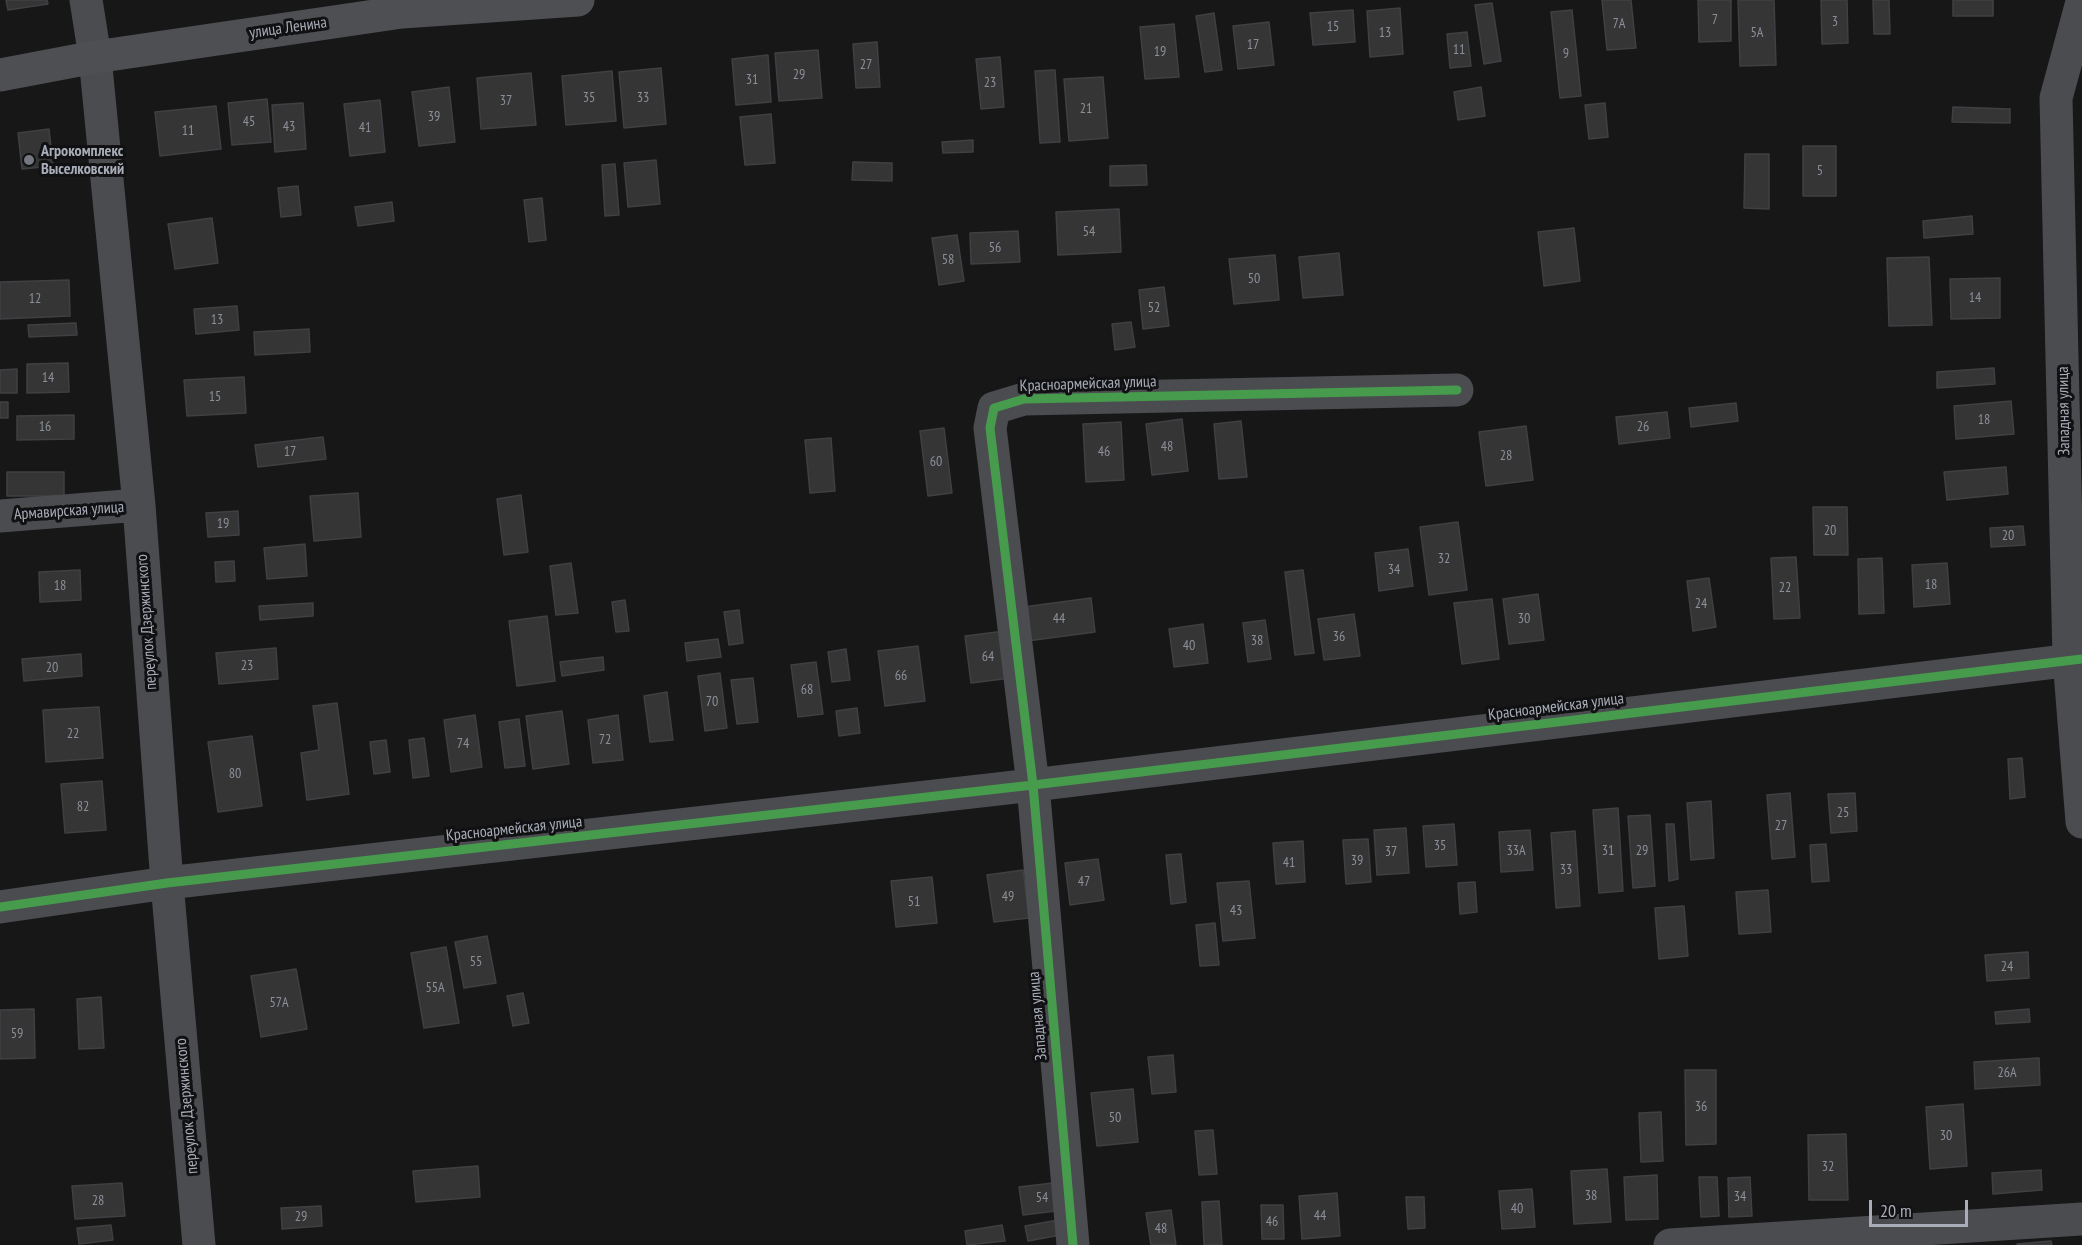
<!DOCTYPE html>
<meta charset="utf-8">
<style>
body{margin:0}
#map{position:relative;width:2082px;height:1245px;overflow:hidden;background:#171717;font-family:"PT Sans Narrow",sans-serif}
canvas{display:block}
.scale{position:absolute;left:1869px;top:1200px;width:99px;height:27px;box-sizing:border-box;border:3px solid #a8adb8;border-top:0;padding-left:8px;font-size:18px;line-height:21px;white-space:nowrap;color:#a8adb8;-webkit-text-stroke:4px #111113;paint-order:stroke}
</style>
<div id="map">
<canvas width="2082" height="1245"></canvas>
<div class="scale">20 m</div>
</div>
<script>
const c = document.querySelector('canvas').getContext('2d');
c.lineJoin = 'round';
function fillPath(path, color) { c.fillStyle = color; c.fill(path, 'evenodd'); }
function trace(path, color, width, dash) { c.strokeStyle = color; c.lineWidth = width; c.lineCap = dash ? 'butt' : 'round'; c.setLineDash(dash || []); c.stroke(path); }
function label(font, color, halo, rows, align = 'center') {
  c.font = font + ' "PT Sans Narrow",sans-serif'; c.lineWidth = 6; c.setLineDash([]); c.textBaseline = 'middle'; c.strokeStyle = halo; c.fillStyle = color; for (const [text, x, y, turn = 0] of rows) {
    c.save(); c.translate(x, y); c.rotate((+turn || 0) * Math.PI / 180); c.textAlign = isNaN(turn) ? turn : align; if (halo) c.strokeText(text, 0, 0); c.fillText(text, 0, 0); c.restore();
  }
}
const building = new Path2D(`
 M6,0H47L48,4L8,10Z
 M1602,0H1631L1636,48L1607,50Z
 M1698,0H1731V41L1699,42Z
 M1738,0H1774L1776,65L1740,66Z
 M1821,0H1847L1848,43L1822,44Z
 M1873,0H1889L1890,34H1874Z
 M1953,0H1993V16H1953Z
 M1492,3L1501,61L1484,64L1475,5Z
 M1400,8L1403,54L1370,57L1367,11Z
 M1353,10L1355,42L1313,45L1310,13Z
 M1572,10L1581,96L1560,98L1551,12Z
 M1214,13L1222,70L1205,72L1196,16Z
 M1269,22L1274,65L1238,69L1233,26Z
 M1174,24L1179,77L1145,79L1140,27Z
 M1467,32L1471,66L1450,68L1447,34Z
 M877,42L880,87L856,88L853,44Z
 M818,50L822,98L779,101L775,53Z
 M768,55L771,102L736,105L732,59Z
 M1000,57L1004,107L981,109L976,59Z
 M661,68L666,124L624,128L619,72Z
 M1055,70L1060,142L1040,143L1035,71Z
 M612,71L616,121L566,125L562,76Z
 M531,73L536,125L481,129L477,78Z
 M1103,77L1108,138L1069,141L1064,79Z
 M449,87L455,142L419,146L412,92Z
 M1481,87L1485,116L1458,120L1454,92Z
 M267,99L271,142L232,145L228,103Z
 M380,100L385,152L350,156L344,104Z
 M303,103L306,149L275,152L272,105Z
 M1605,103L1608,137L1589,139L1585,105Z
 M216,106L221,149L160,156L155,112Z
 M1953,107L2010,109V123L1952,122Z
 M771,114L775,163L745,165L740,117Z
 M49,129L53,166L22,169L18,133Z
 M973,140V152L943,153L942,142Z
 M1803,146H1836V196H1803Z
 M1745,154H1769V209L1744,208Z
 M656,160L660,204L628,207L624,163Z
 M853,162L892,163V181L852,180Z
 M615,164L619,215L605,216L602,165Z
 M1146,165L1147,185L1110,186V166Z
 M298,186L301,215L281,217L278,188Z
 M542,198L546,240L529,242L524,200Z
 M392,202L394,221L358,226L355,207Z
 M1119,209L1121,252L1058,255L1056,212Z
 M1972,216L1973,234L1924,238L1923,221Z
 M212,218L218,263L175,269L168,224Z
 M1574,228L1580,281L1544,286L1538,232Z
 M1018,231L1020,262L971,264L970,233Z
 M957,235L964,281L939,285L932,238Z
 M1339,253L1343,295L1303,298L1299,257Z
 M1275,255L1279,300L1234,304L1229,259Z
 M1929,257L1932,325L1889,326L1887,258Z
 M2000,278V318L1951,319L1950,279Z
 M69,280L70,316L0,319V282Z
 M1164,287L1169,326L1143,329L1139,290Z
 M237,306L239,330L196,334L194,309Z
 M1131,322L1135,347L1115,350L1112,324Z
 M76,323L77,335L29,337L28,325Z
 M309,329L310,352L255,355L254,332Z
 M68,363L69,392L27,393V364Z
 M1994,368L1995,384L1937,388V372Z
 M17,369V393H0V370Z
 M244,377L246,413L187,416L184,380Z
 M2011,401L2014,434L1956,439L1954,406Z
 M0,402H8V418H0Z
 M1736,403L1738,421L1691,427L1689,408Z
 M1667,412L1670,438L1619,444L1616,417Z
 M74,415V439L17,440V416Z
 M1182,419L1188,471L1152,475L1146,424Z
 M1241,421L1247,477L1219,479L1214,424Z
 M1121,422L1124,480L1086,482L1083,424Z
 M1526,426L1533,480L1486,486L1479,432Z
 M944,428L952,493L928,496L920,431Z
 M323,437L326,459L258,467L255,445Z
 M831,438L835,491L810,493L805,440Z
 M2006,467L2008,494L1947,500L1944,472Z
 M7,472H64V496H7Z
 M358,493L361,537L314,541L310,496Z
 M521,495L528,552L504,555L497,499Z
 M1813,507H1847L1848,555H1814Z
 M238,511L239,535L208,537L206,513Z
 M1458,522L1467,590L1429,595L1420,527Z
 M2023,526L2025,545L1991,547L1990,528Z
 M305,544L307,576L267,579L264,548Z
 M1408,549L1413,586L1379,591L1375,553Z
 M1796,557L1800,618L1774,619L1771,558Z
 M1882,558L1884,613L1859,614L1858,559Z
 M234,561L235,581L216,582L215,562Z
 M571,563L578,613L556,615L550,566Z
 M1947,563L1950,604L1914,607L1912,565Z
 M80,570L81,600L40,602L39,572Z
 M1303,570L1314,653L1295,655L1285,572Z
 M1709,578L1716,627L1693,631L1687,581Z
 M1538,594L1544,640L1509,644L1503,599Z
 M1091,598L1095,632L1027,641L1023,607Z
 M1492,599L1499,659L1462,664L1454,603Z
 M625,600L629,631L616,632L612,602Z
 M313,603V616L260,620L259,606Z
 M739,610L743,643L729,645L724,612Z
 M1354,614L1360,656L1324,660L1318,619Z
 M547,616L555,681L517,686L509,621Z
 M1265,620L1271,659L1248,662L1243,623Z
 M1203,624L1208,663L1174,667L1169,629Z
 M1005,631L1011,678L971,683L965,636Z
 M718,639L721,657L687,661L685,643Z
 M918,646L925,701L885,706L878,651Z
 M276,648L278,679L219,684L216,653Z
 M846,649L850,680L832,682L828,652Z
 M81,654L82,676L24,681L22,659Z
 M603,657L604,670L562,676L560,662Z
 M816,662L823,714L798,717L791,665Z
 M720,673L727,728L705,731L698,676Z
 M753,678L758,722L737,724L731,680Z
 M667,692L673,740L650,742L644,696Z
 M337,703L349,794L307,800L301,753L319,750L313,706Z
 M99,707L103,758L46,762L43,710Z
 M857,708L860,733L839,736L836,711Z
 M562,711L569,764L533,769L526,716Z
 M475,715L482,767L451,772L444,720Z
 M618,715L623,760L593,763L588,720Z
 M519,719L525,766L505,768L499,722Z
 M252,736L262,806L218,812L208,742Z
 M424,738L429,776L413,778L409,740Z
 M386,740L390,772L374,774L370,742Z
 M2022,758L2025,797L2010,799L2008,759Z
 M102,781L106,830L65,833L61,784Z
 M1790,793L1795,857L1772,859L1767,795Z
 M1855,793L1857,831L1831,833L1828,794Z
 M1711,801L1714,858L1691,860L1687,803Z
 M1618,808L1623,891L1599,893L1593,810Z
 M1650,815L1655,886L1633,888L1628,816Z
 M1454,824L1457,865L1426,867L1423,826Z
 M1666,824H1674L1678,879L1669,881Z
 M1406,828L1409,873L1377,875L1374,830Z
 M1530,830L1533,870L1501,872L1499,832Z
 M1575,831L1580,906L1556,908L1551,833Z
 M1368,839L1371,882L1346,884L1343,840Z
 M1303,841L1305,882L1276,884L1273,843Z
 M1826,844L1829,881L1812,882L1810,845Z
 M1181,854L1186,902L1171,904L1166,855Z
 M1098,859L1104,900L1070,905L1065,863Z
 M1023,870L1029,918L994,922L987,875Z
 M932,877L937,923L896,927L891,881Z
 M1249,881L1255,938L1223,941L1217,883Z
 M1475,882L1477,912L1460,914L1458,883Z
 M1768,890L1771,932L1739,934L1736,892Z
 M1684,906L1688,956L1659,959L1655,908Z
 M1215,923L1219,965L1200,966L1196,925Z
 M487,936L496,983L464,988L455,942Z
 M446,947L459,1023L424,1028L411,953Z
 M2028,952L2029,978L1987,981L1985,955Z
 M296,969L307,1029L261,1037L251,976Z
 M523,993L529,1023L513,1026L507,996Z
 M101,997L104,1048L79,1049L77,999Z
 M34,1009L35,1058L0,1059V1010Z
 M2029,1009L2030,1022L1996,1024L1995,1012Z
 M1173,1055L1176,1092L1152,1094L1148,1057Z
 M2039,1058L2040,1085L1975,1089L1974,1062Z
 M1685,1070H1716V1144L1686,1145Z
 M1133,1089L1138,1142L1097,1146L1091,1093Z
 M1963,1104L1967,1166L1930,1169L1926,1107Z
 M1661,1112L1663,1161L1641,1162L1639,1113Z
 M1213,1130L1217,1174L1199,1175L1195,1131Z
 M1846,1134L1848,1200H1809L1808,1135Z
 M478,1166L480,1197L416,1202L413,1171Z
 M1607,1169L1611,1222L1574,1224L1571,1171Z
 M2041,1170L2042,1190L1993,1194L1992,1173Z
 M1657,1175L1658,1219L1626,1220L1624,1177Z
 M1699,1177H1717L1719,1216L1701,1217Z
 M1750,1177L1752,1216L1729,1217L1728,1178Z
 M1061,1182L1064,1210L1023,1215L1019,1187Z
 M122,1183L125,1216L75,1219L72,1186Z
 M1532,1189L1535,1227L1502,1229L1499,1191Z
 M1337,1193L1340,1236L1302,1239L1299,1196Z
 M1406,1197H1424L1425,1228L1408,1229Z
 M1219,1201L1222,1245H1204L1202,1202Z
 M1261,1205H1283L1284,1239H1262Z
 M321,1206L322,1226L282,1229L281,1208Z
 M1171,1210L1176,1245H1151L1146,1213Z
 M1063,1219L1066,1234L1028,1241L1025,1226Z
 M111,1225L113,1240L79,1244L77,1228Z
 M1002,1225L1005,1241L967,1245L965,1231Z
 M2051,1241L2052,1245H2017V1244Z`);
const minor = new Path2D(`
 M86,0L95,57L139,505L167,883L199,1245
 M2082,2L2056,98L2069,659L2082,822
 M0,516L139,505
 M0,907L167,883L1033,785L2082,659
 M1073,1245L1033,785L990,428L994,408L1024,399L1457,390
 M1670,1245L2082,1219`);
const major = new Path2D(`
 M0,75L95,57L402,12L578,0`);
const cycleway = new Path2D(`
 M0,907L167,883L1033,785L2082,659
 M1073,1245L1033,785L990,428L994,408L1024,399L1457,390`);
const markers = [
 [29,160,6,"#757880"]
];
const numberNames = [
 ["7",1715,20],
 ["3",1835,22],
 ["7А",1619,24],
 ["15",1333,27],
 ["13",1385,33],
 ["5А",1757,33],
 ["17",1253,45],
 ["11",1459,50],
 ["19",1160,52],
 ["9",1566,54],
 ["27",866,65],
 ["29",799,75],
 ["31",752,80],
 ["23",990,83],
 ["35",589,98],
 ["33",643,98],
 ["37",506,101],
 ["21",1086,109],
 ["39",434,117],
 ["45",249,122],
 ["43",289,127],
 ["41",365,128],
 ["11",188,131],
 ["5",1820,171],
 ["54",1089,232],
 ["56",995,248],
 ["58",948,260],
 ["50",1254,279],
 ["14",1975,298],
 ["12",35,299],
 ["52",1154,308],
 ["13",217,320],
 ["14",48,378],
 ["15",215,397],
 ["18",1984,420],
 ["16",45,427],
 ["26",1643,427],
 ["48",1167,447],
 ["17",290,452],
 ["46",1104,452],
 ["28",1506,456],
 ["60",936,462],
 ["19",223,524],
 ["20",1830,531],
 ["20",2008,536],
 ["32",1444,559],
 ["34",1394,570],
 ["18",1931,585],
 ["18",60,586],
 ["22",1785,588],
 ["24",1701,604],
 ["44",1059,619],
 ["30",1524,619],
 ["36",1339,637],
 ["38",1257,641],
 ["40",1189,646],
 ["64",988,657],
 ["23",247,666],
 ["20",52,668],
 ["66",901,676],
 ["68",807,690],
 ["70",712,702],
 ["22",73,734],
 ["72",605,740],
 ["74",463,744],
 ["80",235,774],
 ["82",83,807],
 ["25",1843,813],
 ["27",1781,826],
 ["35",1440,846],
 ["33А",1516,851],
 ["31",1608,851],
 ["29",1642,851],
 ["37",1391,852],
 ["39",1357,861],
 ["41",1289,863],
 ["33",1566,870],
 ["47",1084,882],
 ["49",1008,897],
 ["51",914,902],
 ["43",1236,911],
 ["55",476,962],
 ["24",2007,967],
 ["55А",435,988],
 ["57А",279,1003],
 ["59",17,1034],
 ["26А",2007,1073],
 ["36",1701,1107],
 ["50",1115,1118],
 ["30",1946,1136],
 ["32",1828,1167],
 ["38",1591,1196],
 ["34",1740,1197],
 ["54",1042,1198],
 ["28",98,1201],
 ["40",1517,1209],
 ["44",1320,1216],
 ["29",301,1217],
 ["46",1272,1222],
 ["48",1161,1229]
];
const streetNames = [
 ["улица Ленина",288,28,-8],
 ["Красноармейская улица",1088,384,-2],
 ["Западная улица",2064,411,-91],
 ["Армавирская улица",69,511,-4],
 ["переулок Дзержинского",147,622,-94],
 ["Красноармейская улица",1556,707,-7],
 ["Красноармейская улица",514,829,-6],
 ["Западная улица",1038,1016,-95],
 ["переулок Дзержинского",187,1106,-95]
];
const poiNames = [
 ["Агрокомплекс",41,151],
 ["Выселковский",41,169]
];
fillPath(building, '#353536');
trace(building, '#3f4043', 1.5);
trace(minor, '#4b4c50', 33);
trace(major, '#4d4f52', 33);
trace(cycleway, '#469c4c', 9);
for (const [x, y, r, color] of markers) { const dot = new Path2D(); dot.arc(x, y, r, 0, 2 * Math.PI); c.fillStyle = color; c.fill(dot); trace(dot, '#111113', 2); }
label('14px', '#8b8f98', null, numberNames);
label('16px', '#a8adb8', '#111113', streetNames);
label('bold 16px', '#a8adb8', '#111113', poiNames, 'left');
</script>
